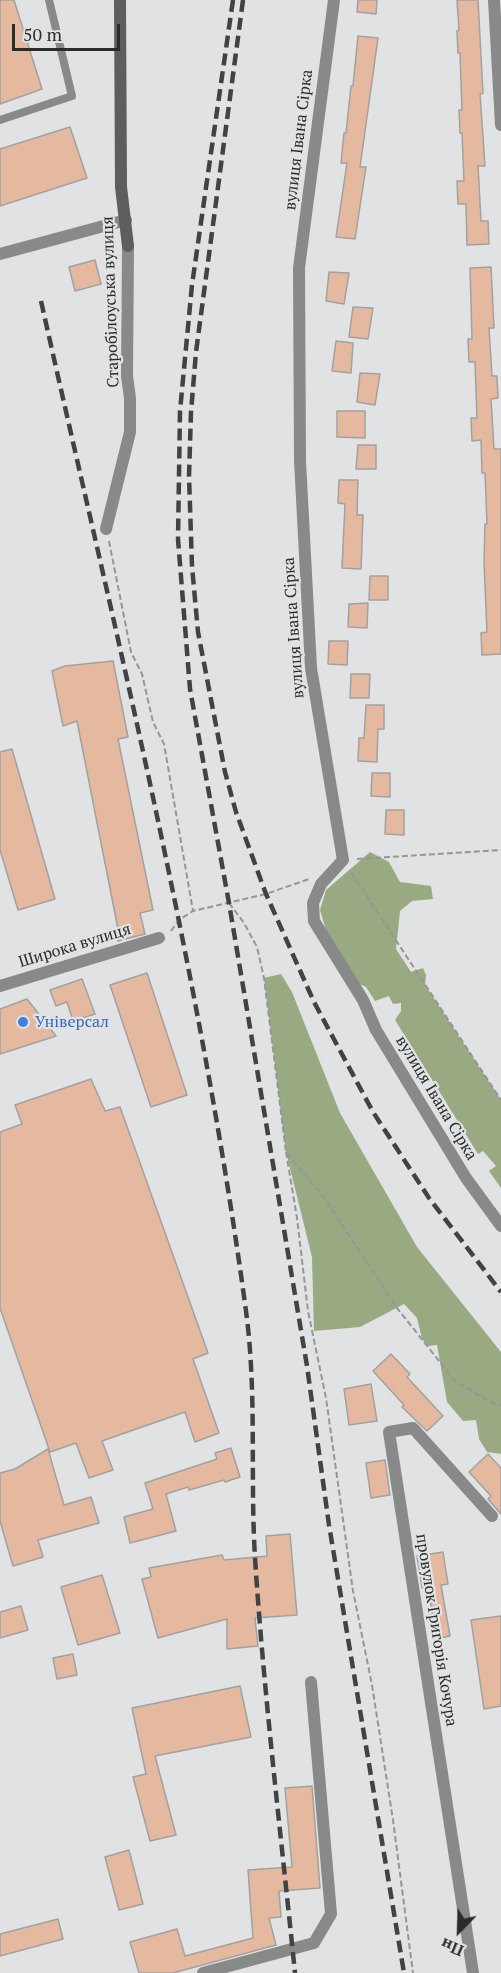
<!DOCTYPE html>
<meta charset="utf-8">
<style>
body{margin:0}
#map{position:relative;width:501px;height:1973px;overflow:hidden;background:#e1e2e4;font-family:"PT Serif",serif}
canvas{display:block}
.north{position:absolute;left:429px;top:1901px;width:60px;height:60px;-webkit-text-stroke:4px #e1e2e4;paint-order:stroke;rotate:203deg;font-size:16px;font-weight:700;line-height:24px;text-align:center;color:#2a2b2b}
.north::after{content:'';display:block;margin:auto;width:21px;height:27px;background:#2a2b2b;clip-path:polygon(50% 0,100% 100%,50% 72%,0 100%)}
.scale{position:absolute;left:12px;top:24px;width:108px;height:27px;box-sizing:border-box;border:3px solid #2a2b2b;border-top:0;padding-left:8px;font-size:18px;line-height:21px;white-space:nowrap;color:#2a2b2b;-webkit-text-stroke:4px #e1e2e4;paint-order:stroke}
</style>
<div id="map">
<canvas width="501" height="1973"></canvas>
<div class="north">Пн</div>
<div class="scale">50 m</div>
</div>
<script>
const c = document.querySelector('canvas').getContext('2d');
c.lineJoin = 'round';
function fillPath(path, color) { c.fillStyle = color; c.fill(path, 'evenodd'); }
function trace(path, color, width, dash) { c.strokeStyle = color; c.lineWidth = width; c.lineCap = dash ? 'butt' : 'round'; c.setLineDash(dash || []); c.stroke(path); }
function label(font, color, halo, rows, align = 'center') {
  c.font = font + ' "PT Serif",serif'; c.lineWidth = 4.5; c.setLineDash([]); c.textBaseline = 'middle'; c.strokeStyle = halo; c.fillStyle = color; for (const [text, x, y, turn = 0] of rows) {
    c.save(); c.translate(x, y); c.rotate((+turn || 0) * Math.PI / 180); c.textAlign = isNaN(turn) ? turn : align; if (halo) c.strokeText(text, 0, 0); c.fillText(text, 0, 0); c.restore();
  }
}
const forest = new Path2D(`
 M370,852L389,862L400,882L431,886L433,899L412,901L400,911L396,949L411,972L423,968L426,975L425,985L501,1100V1188L489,1171L496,1166L483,1151L478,1154L395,1020L401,1011V1003L393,1004L389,996L375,1001L366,987L355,982L326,930L320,910L326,890Z
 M281,974L292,992L340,1113L417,1247L501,1352V1454L487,1452L479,1439L476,1420L463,1421L447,1402L437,1345L428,1346L422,1339L417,1318L404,1304L360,1327L314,1331L312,1257L286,1152L264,978Z`);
const building = new Path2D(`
 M0,0H14L42,89L0,104Z
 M358,0H377L376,14L357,12Z
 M457,0H478L483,93L480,94L485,166H478L481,221H488L489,244L467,245L466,204H458L457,181H464L462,133H460L459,110H462L460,53H458L457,31L459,30Z
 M358,36L378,38L360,167H366L355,239L336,237L347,163H341L344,133H346L351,86H353Z
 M70,127L87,178L0,206V149Z
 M95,260L101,284L75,291L69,267Z
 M491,267L494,328H489L492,376H497L498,398L491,399L494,449H501V654L482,655L481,633L487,632L484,562L485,524H487L485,473H482L481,440L472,441L471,418H477L475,362H469L468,339H472L470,268Z
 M329,272L349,273L344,304L326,301Z
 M353,307L373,308L368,339L349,337Z
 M336,341L353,343L351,373L332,371Z
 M360,373L380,374L375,405L357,402Z
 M337,411H365V438L337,437Z
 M358,445H376V469H356Z
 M339,480H358L357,515H363L361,569L342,568L345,504L338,503Z
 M370,576H388V600H369Z
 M368,603L367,628L348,627L349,604Z
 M329,641H348L347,665L328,664Z
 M113,661L128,737L118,739L153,910L140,913L145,934L118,941L116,929H118L77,721L63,726L52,671L65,666Z
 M351,674H370L369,698H350Z
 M366,705H384V729H378L377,762L358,761L359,738H364Z
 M12,749L55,899L18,910L0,850V752Z
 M372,773H390V797L371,796Z
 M386,810H404V835L385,834Z
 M147,973L187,1095L151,1107L110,985Z
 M82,979L95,1014L73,1021L67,1002L56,1006L50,990Z
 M27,999L56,1036L0,1054V1009Z
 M91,1079L105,1111L120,1107L208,1353L193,1359L219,1433L195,1442L185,1412L102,1441L113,1470L89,1478L76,1443L50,1452L0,1308V1132L22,1124L15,1105Z
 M391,1354L410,1374L407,1377L443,1416L427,1431L402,1407L404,1405L373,1371Z
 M371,1384L377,1421L349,1425L344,1389Z
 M231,1448L240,1477L225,1482L224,1480L189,1490L188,1487L166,1494L176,1531L130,1543L124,1517L153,1509L145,1483L217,1459L215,1453Z
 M48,1449L64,1505L91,1497L99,1523L38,1540L43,1557L13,1566L0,1521V1473L15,1469Z
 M488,1454L501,1468V1514L488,1499L491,1496L469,1472Z
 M385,1460L390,1495L371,1498L366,1463Z
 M290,1534L297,1615L255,1618L258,1646L227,1649V1619L158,1638L142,1579L151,1577L149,1568L222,1555L224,1560L267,1556L266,1536Z
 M443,1552L448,1584L441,1585L450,1636L436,1639L428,1587L422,1588L417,1556Z
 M102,1575L120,1633L78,1645L61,1587Z
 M21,1606L28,1630L0,1638V1612Z
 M501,1616V1706L484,1709L471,1620Z
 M73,1654L77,1675L57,1679L53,1658Z
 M240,1686L251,1737L155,1756L176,1835L150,1841L133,1777L146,1774L132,1708Z
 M312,1786L320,1888L279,1891L281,1917L269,1918L276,1945L173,1973H139L130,1942L177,1929L185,1956L253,1938L248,1870L292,1867L285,1788Z
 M129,1850L143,1904L119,1910L105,1857Z
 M58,1919L63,1939L0,1956V1934Z`);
const path = new Path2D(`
 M109,541L131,652L142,674L153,722L164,744L193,911
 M357,859L501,850
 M351,872L501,1100
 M229,903L244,923L257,947L264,978L286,1152L323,1196L397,1308L455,1381L491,1402L501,1405
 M171,931L179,920L193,911L266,894L309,879
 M286,1152L297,1218L308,1311L326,1398L353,1591L372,1685L393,1820L413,1973`);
const lane = new Path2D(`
 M0,120L72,96L49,0`);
const street = new Path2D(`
 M334,0L299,268L300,461L311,668L343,860L321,884L313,903L314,921L363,1000L376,1030L466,1178L501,1226
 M494,0L501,125
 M0,254L126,220
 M106,529L130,432V398L127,376L128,246
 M0,986L159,938
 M203,1973L314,1943L331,1914L311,1682
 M473,1973L389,1432L413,1428L492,1516`);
const secondary = new Path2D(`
 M120,0L121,187L128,246`);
const rail = new Path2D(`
 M233,0L192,285L180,411L178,539L190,689L229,903L307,1366L329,1525L404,1973
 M243,0L196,352L191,412L189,476L192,566L198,632L225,772L236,812L266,894L314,1002L373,1112L429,1198L501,1292
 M41,301C116,636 200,970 246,1311C257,1393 250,1475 255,1558C264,1696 281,1835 295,1973`);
const markers = [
 [23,1022,6,"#3f7fe0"]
];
const streetNames = [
 ["вулиця Івана Сірка",299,140,-83],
 ["Старобілоуська вулиця",111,302,-92],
 ["вулиця Івана Сірка",294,628,-94],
 ["Широка вулиця",75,946,-17],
 ["вулиця Івана Сірка",436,1098,59],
 ["провулок Григорія Кочура",436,1630,81]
];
const shopNames = [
 ["Універсал",35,1022]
];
fillPath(forest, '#99aa82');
fillPath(building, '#e4b9a0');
trace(building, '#a3a1a0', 1.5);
trace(path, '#959697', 2, [6, 3]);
trace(lane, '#888989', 8);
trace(street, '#888989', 12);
trace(secondary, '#5d5e5f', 12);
trace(rail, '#414242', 4.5, [12, 6]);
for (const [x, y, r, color] of markers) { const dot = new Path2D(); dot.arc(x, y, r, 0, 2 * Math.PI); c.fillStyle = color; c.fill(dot); trace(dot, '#e1e2e4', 2); }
label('16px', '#2a2b2b', '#e1e2e4', streetNames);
label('16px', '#366cbe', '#e1e2e4', shopNames, 'left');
</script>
